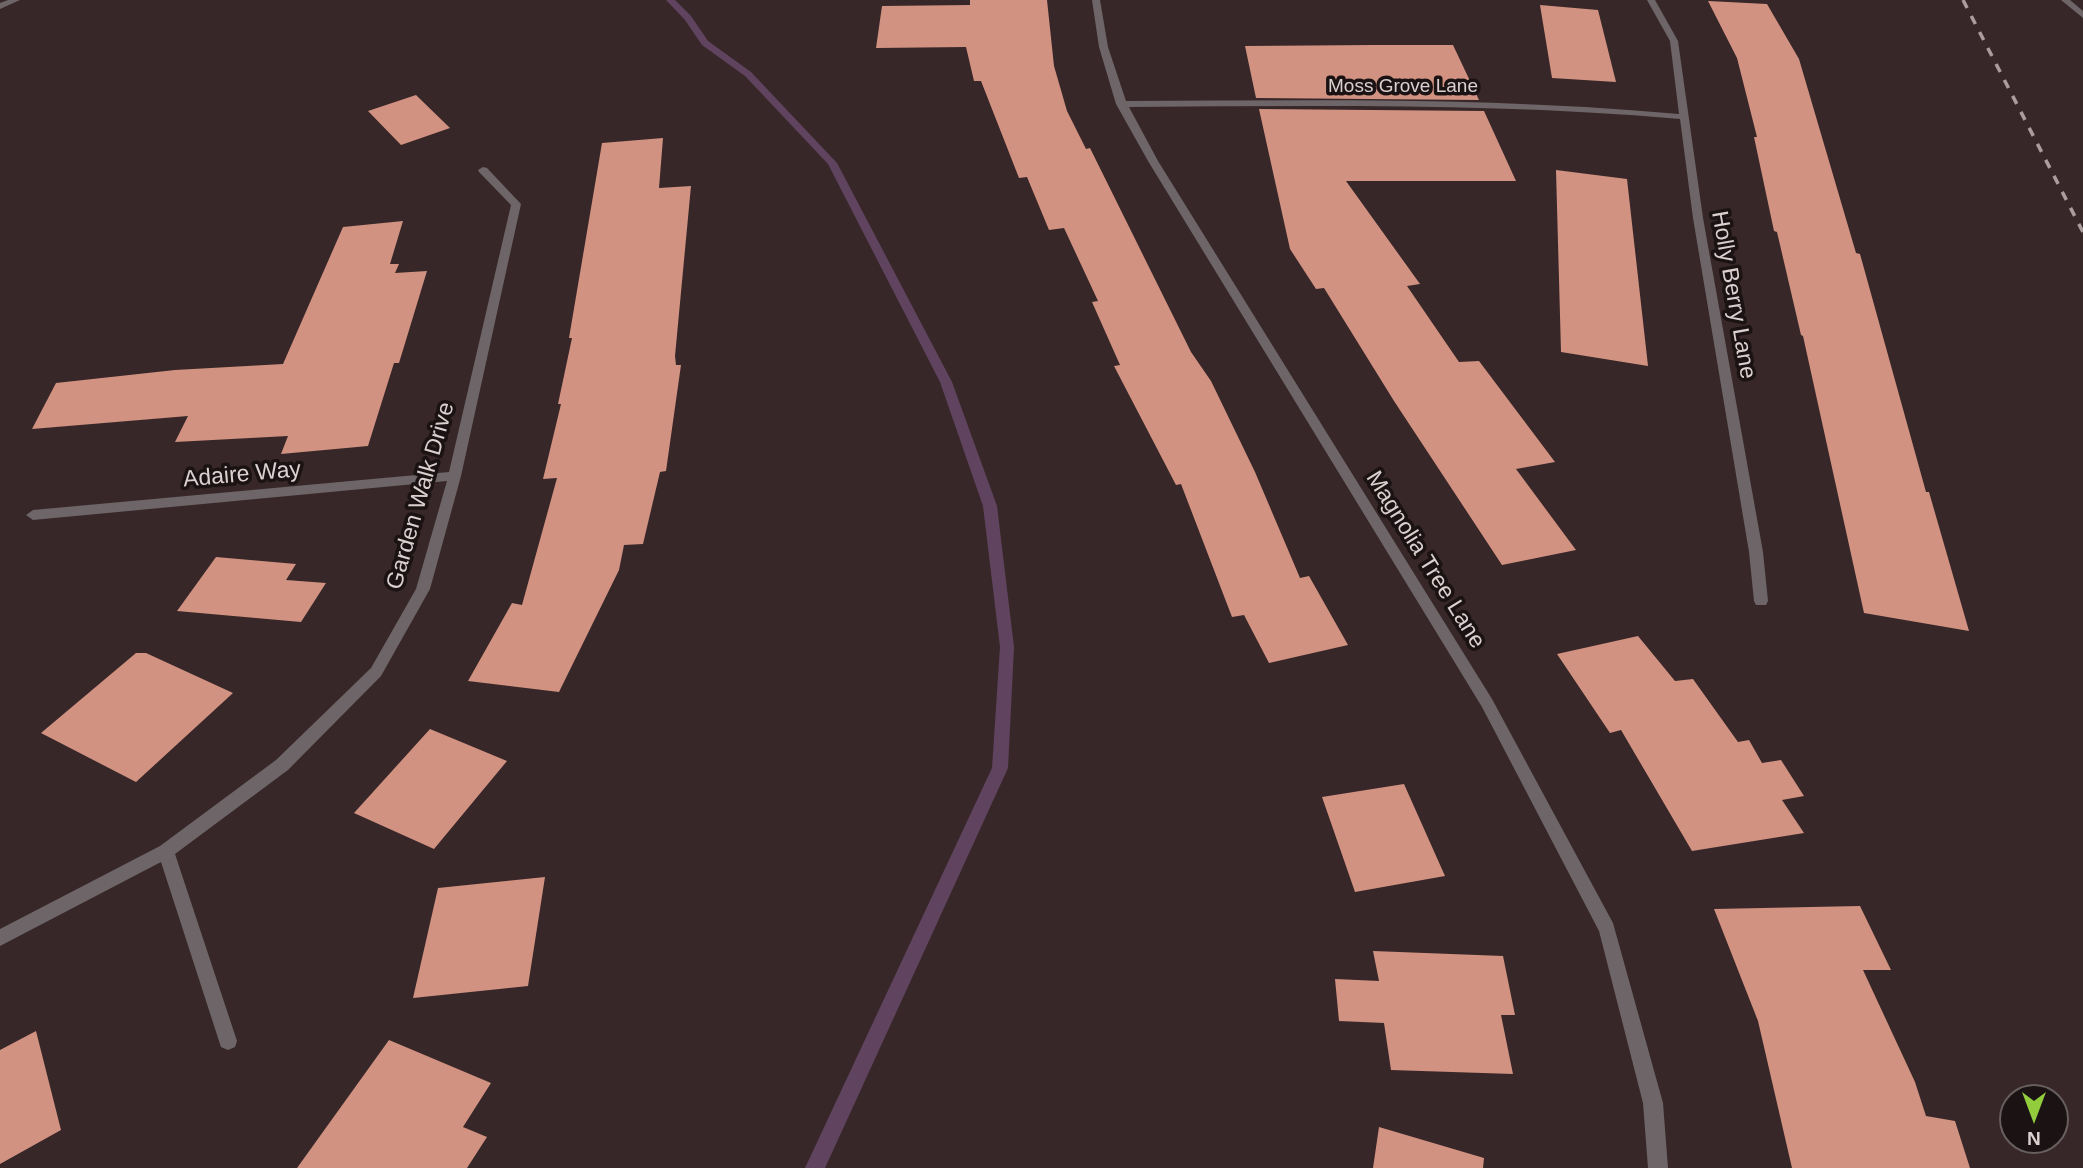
<!DOCTYPE html>
<style>
body{margin:0}
#map{position:relative;width:2083px;height:1168px;overflow:hidden;background:#382728;font-family:Arial,sans-serif}
canvas{display:block}
.north{position:absolute;left:1999px;top:1084px;width:70px;height:70px;box-sizing:border-box;background:#1a1213;border:2px solid #675e5f;border-radius:50%;rotate:180deg;font-size:19px;font-weight:700;line-height:28px;text-align:center;color:#dbcfd0}
.north::after{content:'';display:block;margin:auto;width:24px;height:32px;background:#92cd3e;clip-path:polygon(50% 0,100% 100%,50% 72%,0 100%)}
</style>
<div id="map">
<canvas width="2083" height="1168"></canvas>
<div class="north">N</div>
</div>
<script>
const c = document.querySelector('canvas').getContext('2d');
c.lineJoin = 'round';
function fillPath(path, color) { c.fillStyle = color; c.fill(path, 'evenodd'); }
function trace(path, color, width, dash) { c.strokeStyle = color; c.lineWidth = width; c.lineCap = dash ? 'butt' : 'round'; c.setLineDash(dash || []); c.stroke(path); }
function label(font, color, halo, rows, align = 'center') {
  c.font = font + ' Arial,sans-serif'; c.lineWidth = 7; c.setLineDash([]); c.textBaseline = 'middle'; c.strokeStyle = halo; c.fillStyle = color; for (const [text, x, y, turn = 0] of rows) {
    c.save(); c.translate(x, y); c.rotate((+turn || 0) * Math.PI / 180); c.textAlign = isNaN(turn) ? turn : align; if (halo) c.strokeText(text, 0, 0); c.fillText(text, 0, 0); c.restore();
  }
}
const stream = new Path2D(`
 M666,0H675L691,16L708,41L751,72L837,163L952,382L997,506L1014,647L1008,768L825,1168H805L992,768L1000,647L983,506L940,382L828,164L745,76L702,45L685,20Z`);
const building = new Path2D(`
 M970,0H1047L1054,66L1067,111L1086,149L1090,148L1191,352L1211,381L1255,472L1300,578L1309,576L1348,645L1269,663L1244,615L1232,617L1181,484L1176,485L1114,366L1120,365L1092,302L1098,301L1064,228L1049,230L1027,177L1019,178L981,81H974L966,47L876,48L882,6L970,5Z
 M1708,1L1767,4L1799,59L1856,253L1860,254L1926,492H1929L1969,631L1864,613L1803,336L1801,335L1777,232L1774,231L1754,137H1757L1737,58Z
 M1540,5L1598,10L1616,82L1552,78Z
 M1372,45H1453L1479,100L1256,98L1245,46Z
 M416,95L450,128L401,145L368,111Z
 M1259,109L1484,111L1516,181H1346L1420,284L1407,286L1459,362L1479,361L1555,462L1516,469L1576,550L1502,565L1394,401L1324,288L1316,289L1290,249Z
 M663,138L659,188L691,186L675,356L676,365H681L666,471L660,472L643,544L624,545L619,570L559,692L468,681L512,603L522,605L557,478L543,479L561,404H558L572,338H569L602,143Z
 M1556,170L1627,179L1648,366L1561,352Z
 M403,221L390,264H399L395,273L427,271L399,363H394L368,446L281,454L288,436L175,442L188,416L32,429L56,383L175,370L283,364L343,227Z
 M216,557L296,564L286,580L326,583L301,622L177,611Z
 M1638,636L1675,681L1693,679L1738,742L1749,740L1762,763L1781,760L1804,796L1782,800L1804,833L1692,851L1621,730L1610,733L1557,654Z
 M136,653H146L233,693L136,782L41,733Z
 M430,729L507,761L434,849L354,813Z
 M1404,784L1445,876L1355,892L1322,797Z
 M545,877L528,986L413,998L438,888Z
 M1860,906L1891,970H1863L1915,1082L1926,1116L1955,1121L1970,1168H1792L1758,1021L1714,909Z
 M1373,951L1503,956L1515,1015H1501L1513,1074L1391,1070L1384,1023L1339,1021L1335,979L1379,981Z
 M36,1031L61,1130L0,1164V1050Z
 M389,1040L491,1083L463,1127L487,1137L467,1168H297Z
 M1379,1127L1484,1158L1483,1168H1373Z`);
const minor = new Path2D(`
 M8,0H20L0,9V3Z
 M1092,0H1100L1108,47L1126,101C1311,100 1495,97 1679,114L1670,41L1647,0H1655L1678,41L1703,218L1763,552L1768,601L1766,605H1756L1754,601L1749,552L1693,218L1680,119C1496,103 1313,106 1129,107L1158,161L1492,699L1613,923L1663,1103L1668,1168H1648L1643,1103L1599,931L1482,707L1148,161L1116,104L1099,47Z
 M483,167L487,168L521,204L461,476L430,589L381,676L288,770L175,854L237,1041L235,1047L228,1050L221,1047L219,1041L161,862L0,946V929L160,846L276,760L371,668L416,589L447,481L33,520L26,515L33,510L449,472L511,205L479,172L478,170Z`);
const tertiary = new Path2D(`
 M2061,0H2070L2083,11V18Z`);
const rail = new Path2D(`
 M1963,0L2083,232`);
const farStreetnames = [
 ["Moss Grove Lane",1403,87]
];
const streetNames = [
 ["Holly Berry Lane",1733,295,80],
 ["Adaire Way",242,475,-5],
 ["Garden Walk Drive",421,496,-74],
 ["Magnolia Tree Lane",1425,560,58]
];
fillPath(stream, '#60445f');
fillPath(building, '#d19282');
fillPath(minor, '#6d6568');
fillPath(tertiary, '#6d6568');
trace(rail, '#ab9d9e', 3.5, [9, 9]);
label('19px', '#dbcfd0', '#1a1213', farStreetnames);
label('23px', '#dbcfd0', '#1a1213', streetNames);
</script>
